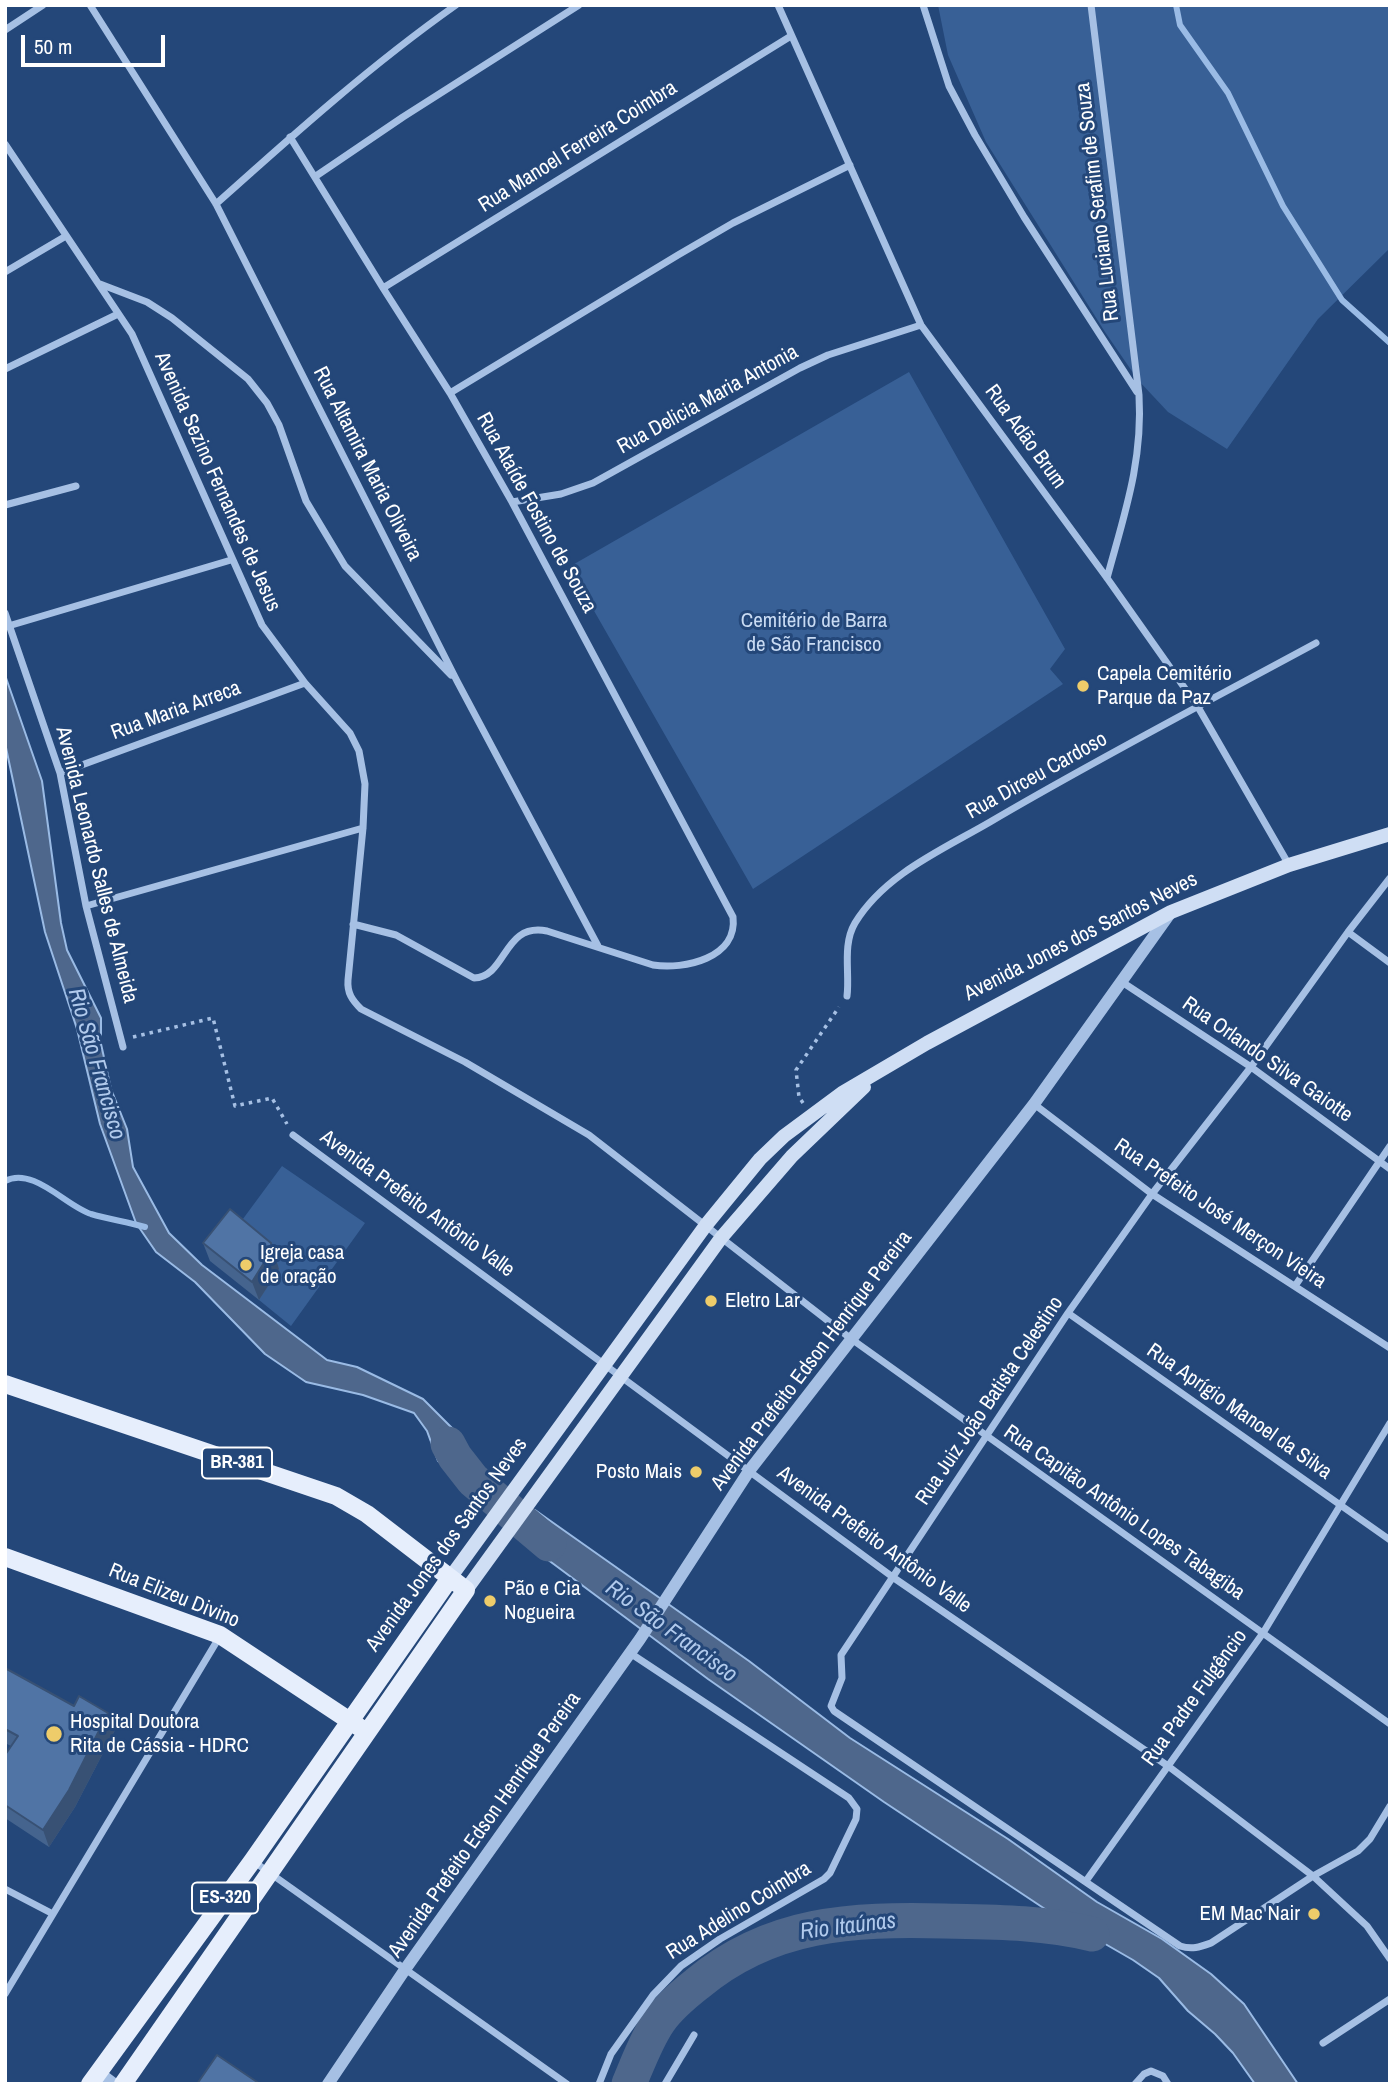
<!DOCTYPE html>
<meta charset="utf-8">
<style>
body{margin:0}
#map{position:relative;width:1395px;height:2089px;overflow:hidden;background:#244779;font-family:"Archivo Narrow",sans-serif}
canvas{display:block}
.frame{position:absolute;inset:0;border:7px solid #fff;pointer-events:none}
.scale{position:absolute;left:21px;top:35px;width:144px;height:32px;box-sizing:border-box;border:4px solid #fff;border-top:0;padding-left:9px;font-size:21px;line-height:24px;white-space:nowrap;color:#fff;-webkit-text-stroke:5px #244779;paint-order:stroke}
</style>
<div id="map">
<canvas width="1395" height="2089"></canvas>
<div class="frame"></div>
<div class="scale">50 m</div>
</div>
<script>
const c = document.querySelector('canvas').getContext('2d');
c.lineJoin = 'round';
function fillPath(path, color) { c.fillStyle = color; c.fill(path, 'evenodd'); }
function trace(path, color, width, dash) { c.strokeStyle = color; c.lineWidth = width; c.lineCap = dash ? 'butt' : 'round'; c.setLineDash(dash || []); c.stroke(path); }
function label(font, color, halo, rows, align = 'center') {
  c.font = font + ' "Archivo Narrow",sans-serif'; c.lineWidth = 6; c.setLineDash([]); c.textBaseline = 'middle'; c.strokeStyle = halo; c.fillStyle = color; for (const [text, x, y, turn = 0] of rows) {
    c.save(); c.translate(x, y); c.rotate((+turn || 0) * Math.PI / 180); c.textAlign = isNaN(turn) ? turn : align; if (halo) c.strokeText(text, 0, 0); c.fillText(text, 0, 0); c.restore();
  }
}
const green = new Path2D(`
 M938,5H1390V248L1318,319L1227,449L1168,412L1138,380L1105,332L986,142L948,55Z
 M909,372L1065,649L1050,669L1063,684L753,889L569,567Z
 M282,1166L365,1223L291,1326L259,1300L237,1227Z`);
const water = new Path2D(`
 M5,675L42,781L61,923L67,950L101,1018V1044L111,1089L127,1129L133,1167L169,1233L202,1265L327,1360L357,1367L423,1399L453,1429L459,1452L485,1472L473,1488L438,1461L427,1431L414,1413L363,1395L306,1382L265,1354L195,1282L156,1252L136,1223L100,1124L77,1029L45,932L5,743Z
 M535,1510L749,1661L850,1738L1008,1839L1097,1902L1162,1939L1211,1974L1244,2004L1298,2084H1255L1233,2053L1215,2034L1188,2011L1159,1978L1133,1960L1048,1911L884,1802L708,1679L516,1536Z`);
const stream = new Path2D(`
 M1176,5L1180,25L1228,93L1283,206L1342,300L1390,343
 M5,1181C33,1166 66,1206 91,1214C108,1219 127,1222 145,1227`);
const river = new Path2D(`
 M448,1444L455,1457L473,1480L549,1544
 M629,2084C638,2063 646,2040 659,2021C669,2007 683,1995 697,1984C771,1922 852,1919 944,1921C994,1922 1043,1922 1092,1934`);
const path = new Path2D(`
 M133,1037L213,1018L235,1106L272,1098L287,1124
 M803,1103L799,1097L796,1070L839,1007`);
const minor = new Path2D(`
 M90,5L216,204L457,681L598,946
 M778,5L921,325L1107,578L1198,707L1289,865
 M923,5L949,86L975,135L1024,217L1137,392
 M1091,5L1139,395C1143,462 1124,515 1107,578
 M5,30L43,5
 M290,137L383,288L450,393L512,502L733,917C738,958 684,970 653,965L547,931C503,922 507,977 474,978L396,935L353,924
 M5,144L132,334L262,625L305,683L350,733L359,751L365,784L363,828L348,980C347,993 352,1000 361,1009L465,1062L589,1135L850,1338L1390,1724
 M316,176L403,117L579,5
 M216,204C293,135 371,65 456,5
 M5,272L66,236
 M100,284L147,302L172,318L248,379L267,403L279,425L306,501L345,566L451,675
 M383,288L791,36
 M5,369L118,314
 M450,393L678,255L733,223L850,165
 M512,502L561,494L593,483L800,368L828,355L921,325
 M5,505L76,486
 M5,613L60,773L86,906L123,1047
 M5,627L231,560
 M60,773L305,683
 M1390,878L1348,932L1251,1067L1152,1194L1068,1313L841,1655L842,1678L831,1706L834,1711L1180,1946C1192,1950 1200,1947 1211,1943L1313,1876L1358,1851L1370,1839L1390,1806
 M86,906L363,828
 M1348,932L1390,963
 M1122,982L1251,1067L1390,1169
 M847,996C850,973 842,945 855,923C885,874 942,850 990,822C1097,759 1207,702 1316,643
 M1034,1104L1152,1194L1390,1348
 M293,1135L894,1578L1168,1766L1313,1876L1367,1926L1390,1959
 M1295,1286L1390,1146
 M1068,1313L1390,1540
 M253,1861L567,2084
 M1086,1881L1263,1633L1390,1423
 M5,1889L53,1914
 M5,1994L220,1636
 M1323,2043L1390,1999
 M599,2084L611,2054L653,1995L681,1966L720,1939L824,1879L830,1873L856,1819L857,1809L849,1798L630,1653
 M665,2084L694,2035
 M1135,2084L1144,2074L1151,2071L1163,2076L1168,2084`);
const tertiary = new Path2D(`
 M98,2072L114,2084
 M328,2084L406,1968L640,1639L749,1471L1034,1104L1171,912`);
const secondary = new Path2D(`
 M450,1578L706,1225L760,1159L784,1136L842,1093L927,1043L1171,912L1289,865L1390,834
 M466,1590L721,1238L792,1156L864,1087`);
const primary = new Path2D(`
 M5,1384L336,1496L367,1514L466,1590L123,2084
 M5,1557L220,1635L359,1727
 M90,2084L253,1860L450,1578`);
const wall = new Path2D(`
 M203,1243L277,1262L279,1269L259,1300L210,1261Z
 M5,1668L115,1730L75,1807L49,1847L5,1818V1755L11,1746L5,1743Z`);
const shadedWall = new Path2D(`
 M271,1243L279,1269L259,1300L252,1282Z
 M108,1713L115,1730L75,1807L49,1847L43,1830Z`);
const building = new Path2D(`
 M230,1209L271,1243L272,1250L252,1282L203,1243Z
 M5,1668L74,1706L79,1696L108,1713L69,1790L43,1830L5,1805V1755L18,1736L5,1729Z
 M217,2055L260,2084H197Z`);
const markers = [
 [1083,686,7,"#eecc6a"],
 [246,1265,7,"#eecc6a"],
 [711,1301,7,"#eecc6a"],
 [696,1472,7,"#eecc6a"],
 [490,1601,7,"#eecc6a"],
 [54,1734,9,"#eecc6a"],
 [1314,1914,7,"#eecc6a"]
];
const shields = [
 [237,1463,70],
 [225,1898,66]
];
const shieldNames = [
 ["BR-381",237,1463],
 ["ES-320",225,1898]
];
const streetNames = [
 ["Rua Manoel Ferreira Coimbra",578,147,-32],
 ["Rua Luciano Serafim de Souza",1098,202,-97],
 ["Rua Delicia Maria Antonia",708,400,-29],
 ["Rua Adão Brum",1025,437,54],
 ["Rua Altamira Maria Oliveira",367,464,63],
 ["Avenida Sezino Fernandes de Jesus",217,482,66],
 ["Rua Ataíde Fostino de Souza",536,513,61],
 ["Rua Maria Arreca",176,711,-20],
 ["Rua Dirceu Cardoso",1037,776,-29],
 ["Avenida Leonardo Salles de Almeida",96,865,76],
 ["Avenida Jones dos Santos Neves",1081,937,-27],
 ["Rua Orlando Silva Gaiotte",1267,1060,35],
 ["Avenida Prefeito Antônio Valle",417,1204,36],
 ["Rua Prefeito José Merçon Vieira",1220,1214,34],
 ["Avenida Prefeito Edson Henrique Pereira",812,1361,-53],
 ["Rua Juiz João Batista Celestino",990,1401,-56],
 ["Rua Aprígio Manoel da Silva",1239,1412,35],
 ["Rua Capitão Antônio Lopes Tabagiba",1124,1513,35],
 ["Avenida Prefeito Antônio Valle",874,1540,36],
 ["Avenida Jones dos Santos Neves",447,1545,-54],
 ["Rua Elizeu Divino",174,1596,22],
 ["Rua Padre Fulgêncio",1195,1698,-54],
 ["Avenida Prefeito Edson Henrique Pereira",485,1825,-55],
 ["Rua Adelino Coimbra",739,1911,-32]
];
const parkNames = [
 ["Cemitério de Barra",814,621],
 ["de São Francisco",814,645]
];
const poiNames = [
 ["Capela Cemitério",1097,674],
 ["Parque da Paz",1097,698],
 ["Igreja casa",260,1253],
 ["de oração",260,1277],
 ["Eletro Lar",725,1301],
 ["Posto Mais",682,1472,"right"],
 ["Pão e Cia",504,1589],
 ["Nogueira",504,1613],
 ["Hospital Doutora",70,1722],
 ["Rita de Cássia - HDRC",70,1746],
 ["EM Mac Nair",1300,1914,"right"]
];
const waterNames = [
 ["Rio São Francisco",96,1064,74],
 ["Rio São Francisco",671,1632,36],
 ["Rio Itaúnas",848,1927,-7]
];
fillPath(green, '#386096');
fillPath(water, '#4e678c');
trace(water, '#9abbe5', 2);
trace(stream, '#9abbe5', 6);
trace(river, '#4e678c', 35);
trace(path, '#a6c0e4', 3.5, [3.5, 5]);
trace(minor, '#a6c0e4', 7);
trace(tertiary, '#a6c0e4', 12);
trace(secondary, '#cfdef4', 14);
trace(primary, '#e6eefc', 18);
fillPath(wall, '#45648e');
fillPath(shadedWall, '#385174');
fillPath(building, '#5074a5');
trace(building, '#385174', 2);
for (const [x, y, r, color] of markers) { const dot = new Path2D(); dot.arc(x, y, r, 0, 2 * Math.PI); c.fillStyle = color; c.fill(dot); trace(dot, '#244779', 2.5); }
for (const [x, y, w] of shields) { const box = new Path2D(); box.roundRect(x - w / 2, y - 15.5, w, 31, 5); c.fillStyle = '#244779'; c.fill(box); trace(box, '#fff', 2); }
label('bold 19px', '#fff', null, shieldNames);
label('21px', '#fff', '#244779', streetNames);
label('21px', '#c9dbf3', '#244779', parkNames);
label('21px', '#fff', '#244779', poiNames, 'left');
label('italic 23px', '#b1caec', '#244779', waterNames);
</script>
